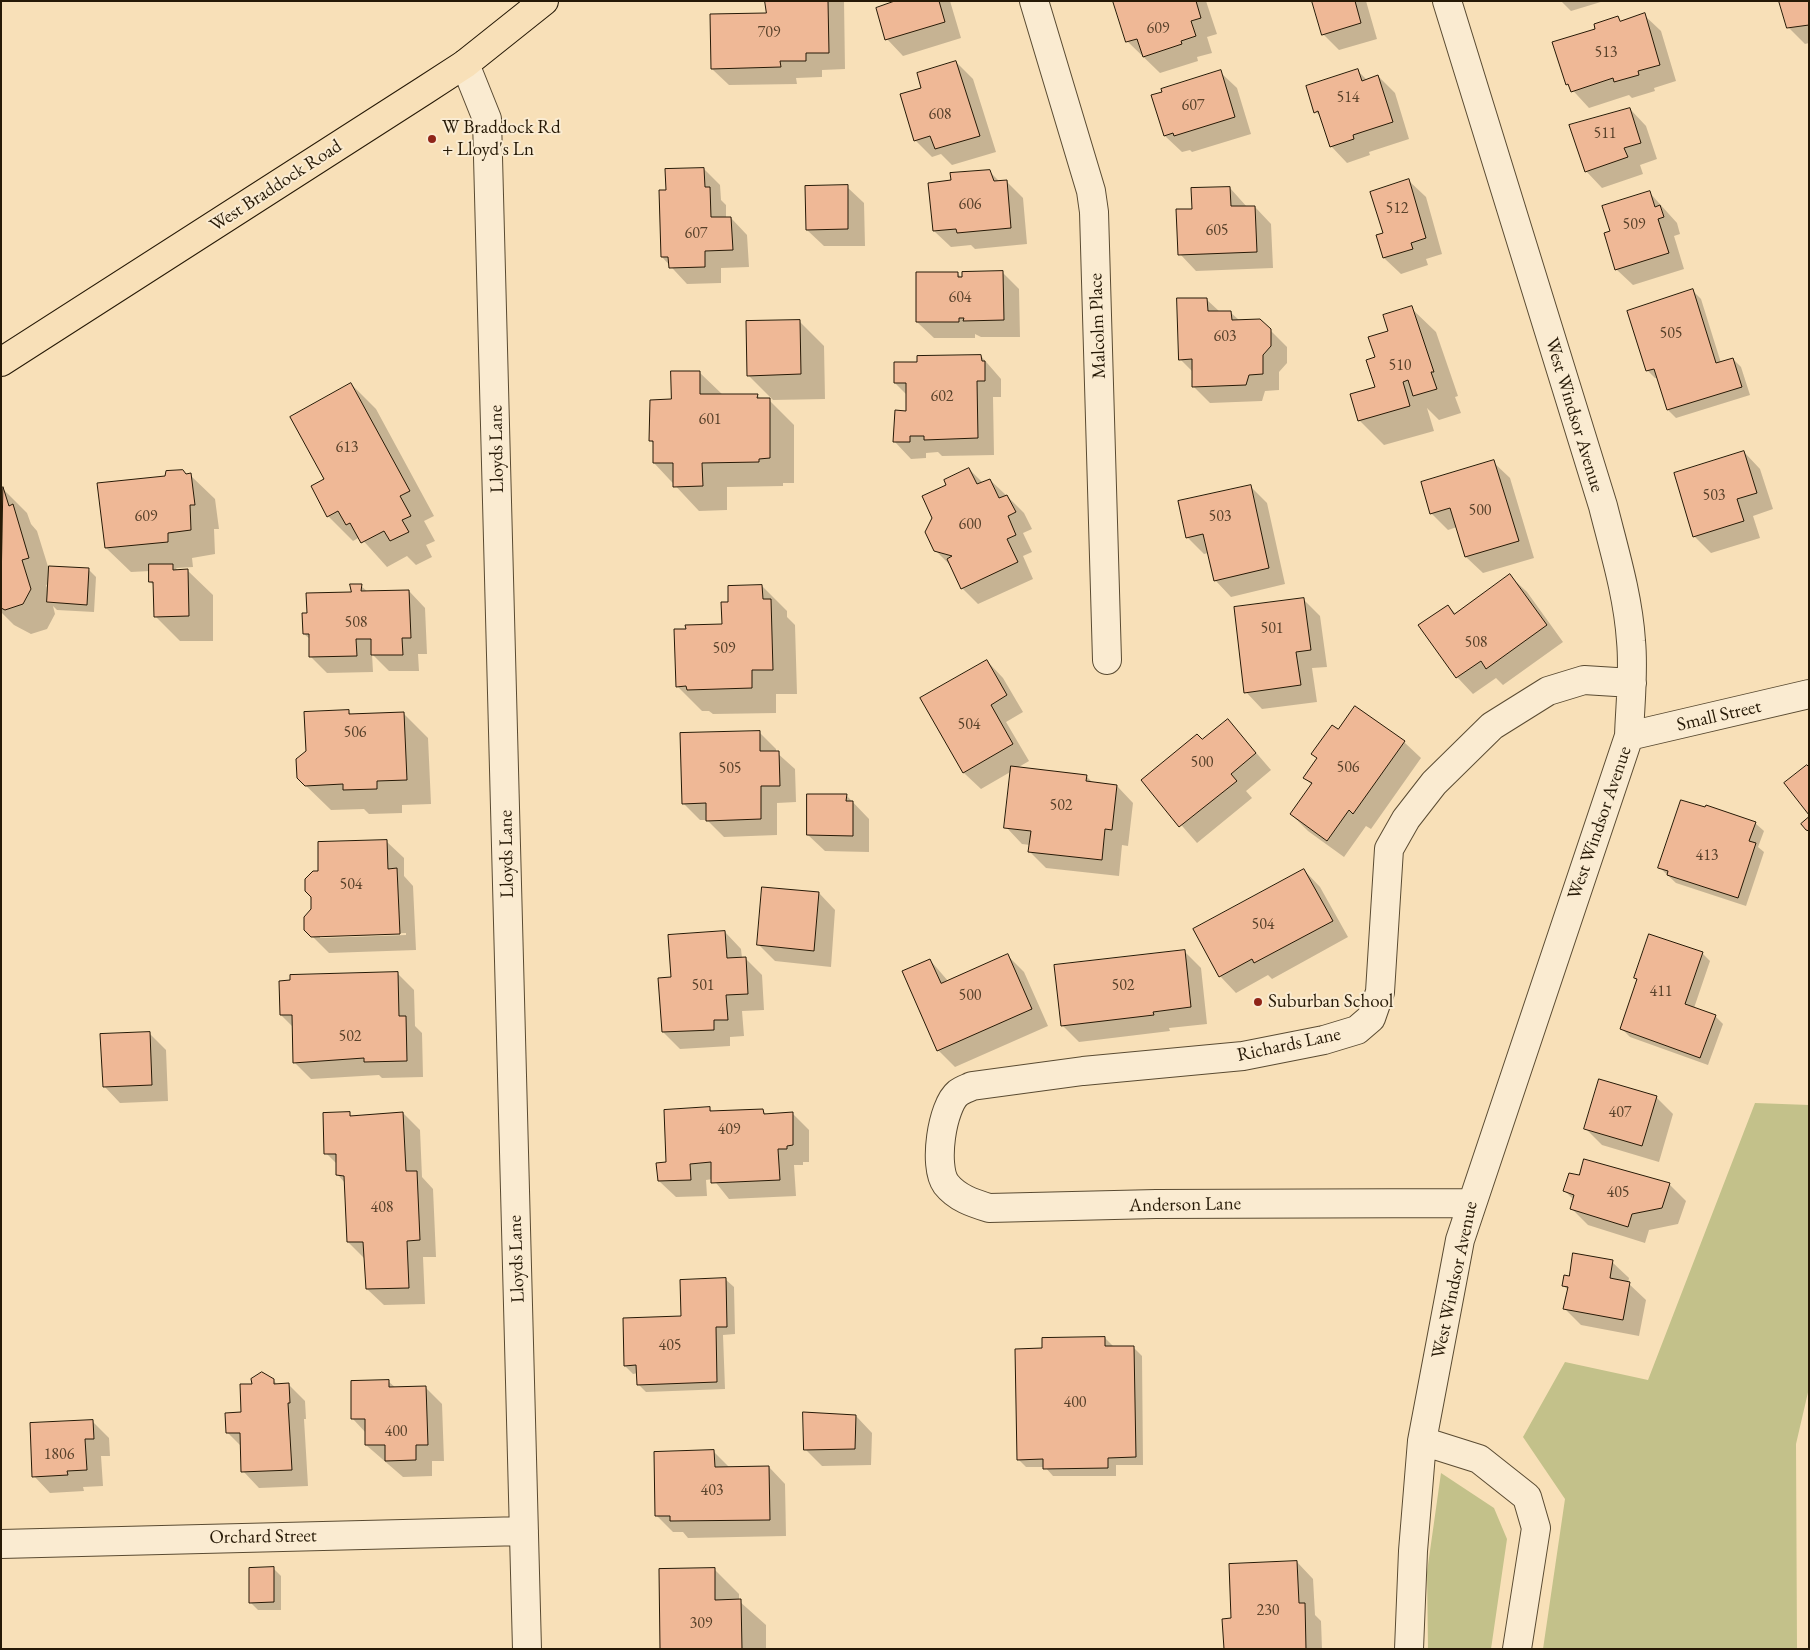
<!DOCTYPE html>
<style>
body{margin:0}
#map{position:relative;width:1810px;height:1650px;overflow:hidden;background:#f8e0b8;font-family:"EB Garamond",serif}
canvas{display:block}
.frame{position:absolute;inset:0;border:2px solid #261906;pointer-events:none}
</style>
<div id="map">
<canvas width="1810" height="1650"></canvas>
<div class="frame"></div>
</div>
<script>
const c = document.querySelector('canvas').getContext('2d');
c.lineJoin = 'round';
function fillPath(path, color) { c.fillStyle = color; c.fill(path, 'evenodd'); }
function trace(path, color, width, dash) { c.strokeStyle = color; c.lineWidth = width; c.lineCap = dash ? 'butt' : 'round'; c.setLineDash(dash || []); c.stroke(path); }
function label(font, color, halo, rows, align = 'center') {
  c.font = font + ' "EB Garamond",serif'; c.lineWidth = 4; c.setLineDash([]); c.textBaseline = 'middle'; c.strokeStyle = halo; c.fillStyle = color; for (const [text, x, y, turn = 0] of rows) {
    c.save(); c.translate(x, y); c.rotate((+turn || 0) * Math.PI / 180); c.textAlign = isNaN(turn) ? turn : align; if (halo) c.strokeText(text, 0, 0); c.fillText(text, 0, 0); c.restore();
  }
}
const green = new Path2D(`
 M1755,1103L1809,1105V1388L1796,1444L1797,1649H1543L1565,1499L1523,1437L1565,1362L1648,1380Z
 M1441,1473L1494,1508L1507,1539L1491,1649H1428L1427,1572Z`);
const shadow = new Path2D(`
 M766,1H844L845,69L822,70V77L796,78L797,84L729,85L712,69L767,14Z
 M896,1H950L961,38L903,56L887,39Z
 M1114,1H1206L1217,34L1207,37L1212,53L1197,57L1198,61L1160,73L1127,41Z
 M1313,1H1366L1377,39L1339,50L1323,34Z
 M1561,1H1604L1571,11Z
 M1809,1V43L1805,44L1788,27Z
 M1644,15L1661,31L1676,81L1654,88L1655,91L1632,98L1629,95L1589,108L1567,84L1597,29L1618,18L1621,22Z
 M956,62L973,79L996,152L952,165L941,154L932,157L915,140L923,88Z
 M1357,70L1367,80L1378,76L1395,93L1409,139L1369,152L1370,155L1347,163L1331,146L1322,118L1316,112Z
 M1220,72L1237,88L1251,134L1192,152L1190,150L1182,152L1165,136L1153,96Z
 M1630,109L1646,126L1657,159L1640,165L1643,174L1602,188L1586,171Z
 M704,169L720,185L721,200L726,205V218H731L747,235L749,267L721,268V283L687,284L662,257L667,191Z
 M989,171L1000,182L1006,181L1023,198L1027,244L975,249L971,245L951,247L934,231L953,182Z
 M1409,181L1426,197L1442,254L1426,259L1428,265L1401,274L1384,258L1378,236L1385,233Z
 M847,187L864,203L865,246H824L807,230Z
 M1230,188L1247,207H1255L1271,224L1273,268L1196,271L1180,254L1193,210Z
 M1649,192L1677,223L1680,234L1674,236L1684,269L1633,285L1616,269L1611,232Z
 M1002,272L1019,289L1020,337H981L975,334V338H934L917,322L957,273L963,279Z
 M1693,291L1701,299L1721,363L1733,359L1741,367L1750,395L1676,418L1668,410L1658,378H1655L1647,370Z
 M1206,299L1220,312H1230L1239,320L1270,330L1287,347V363L1279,372V390L1265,391L1262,401L1210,403L1193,386V372L1180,359Z
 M1411,308L1436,332L1458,396L1455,397L1461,413L1439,420L1427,408L1434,431L1384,445L1359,420L1376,388V357L1389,331Z
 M799,321L824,346L825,399L773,400L749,376Z
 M981,356L1001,379V397H993L994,455L942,456L938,452L926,453V458L911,459L895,442L908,412L907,395L895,383L919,363Z
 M699,372L723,395H757L762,400H769L794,425V483H783V486L727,487V510L699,511L654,463V444L650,440L672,400Z
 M351,384L376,409L434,516L424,521L435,541L426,545L432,557L416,565L407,556L387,567L360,537L353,541L328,516L325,479Z
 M1744,452L1760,469L1773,509L1753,516L1760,538L1711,553L1695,537L1676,473Z
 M1493,462L1510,478L1534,558L1483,573L1466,557L1457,527L1448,530L1431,513Z
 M969,469L983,483L990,480L1007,496L1024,513L1032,529L1023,533L1032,552L1023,556L1033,579L978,604L962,588L952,567L935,550L948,485Z
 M187,475H190L215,499L219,529H214L215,554L192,558L193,567L176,568L178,571H188L213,595V641H180L155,616L154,585L150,582V571L131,572L106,548Z
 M1250,486L1267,503L1285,584L1231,597L1215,580L1208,553L1204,554L1187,537Z
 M2,488L27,513L31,524L37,531L50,573L88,569L96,577L94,612L57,610L53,606L55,614L47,629L31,634L14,625L1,612ZM49,584V593L46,585Z
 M1510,576L1527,592L1563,642L1503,685L1496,678L1473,694L1457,677L1448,606L1456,614Z
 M361,586L368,592L409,591L425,608L427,654H418L419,671H389L372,654L373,672L327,673L311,657L310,639L304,634L309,614L352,593Z
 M762,586L787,611V617L795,625L797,694H776V713L713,714L709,711H702L677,686L723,626L729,603Z
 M1304,600L1320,616L1327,667L1312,668L1317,702L1262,709L1246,692Z
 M987,661L1003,678L1023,712L1006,722L1029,761L1017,768L1086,776L1093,783L1117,786L1133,803L1128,846L1122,845L1119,876L1046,868L1030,852V845L1022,844L1006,827L1012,771L981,789L964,773L921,698Z
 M348,711L352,715L403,713L428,738L431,804L402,805V813L369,814L364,809L331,810L298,778L307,752Z
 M1228,720L1271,770L1246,791L1252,798L1197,843L1142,780L1202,741Z
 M1339,731L1404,742L1421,758L1371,829L1366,826L1344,857L1308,831L1291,814L1312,785L1305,778L1318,759L1313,754Z
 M759,732L776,749V752L795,769L796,802L777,803V835L724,837L707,820H700L683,803Z
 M846,795L869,819V852L825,851L808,835Z
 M1755,823L1764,831L1758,847L1764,852L1746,906L1676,883L1660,868Z
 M387,842L404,858V876L413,886L416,950L329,953L305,929L312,910ZM406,933V935L320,938V936Z
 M1304,870L1320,887L1348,937L1272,979L1268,975L1236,993L1220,976Z
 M819,893L835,910L831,967L775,961L759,945Z
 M725,932L741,949L742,958H745L762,975L764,1010L742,1011L744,1036L730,1037V1046L680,1049L663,1032L672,978Z
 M1184,951L1201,968L1207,1024L1169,1028L1170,1031L1079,1042L1062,1025Z
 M1702,953L1710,961L1694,1008L1715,1016L1723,1024L1708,1065L1630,1037L1622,1029L1638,981L1635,977Z
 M1008,956L1024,972L1048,1026L955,1067L938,1050L930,960L948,981Z
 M397,973L414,990L415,1026L422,1033L423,1077L382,1078L379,1075L311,1079L294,1062L293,1027L281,1015Z
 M149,1033L166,1050L168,1101L120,1103L104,1086Z
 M1600,1081L1657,1098L1673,1114L1659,1162L1602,1145L1585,1128Z
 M709,1108L713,1112L763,1111L767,1115L792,1113L809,1130V1162H803V1165H794L796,1196L729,1199L713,1179L706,1180L707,1196L676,1197L659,1181L668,1164Z
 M403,1113L420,1130L422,1177L433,1189L436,1257H423L425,1304L384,1305L367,1289L365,1259L348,1242L345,1183L338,1175V1165L326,1153L349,1114L353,1117Z
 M1669,1184L1686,1201L1678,1224L1649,1230L1645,1243L1588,1225L1571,1208L1574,1200L1565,1191Z
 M1612,1262L1629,1278L1628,1283L1646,1300L1639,1336L1581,1325L1565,1309L1568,1290L1563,1285Z
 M725,1279L734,1287L735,1334L723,1335L725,1389L646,1392L638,1384V1373L633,1374L625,1366Z
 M1105,1338L1113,1346L1134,1348L1142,1356L1143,1465H1116V1476H1053L1045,1467H1026L1018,1459L1043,1349Z
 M273,1380L278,1385L288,1384L305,1401L306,1419H304L308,1486L259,1488L243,1471L241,1446L228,1433Z
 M389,1382L396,1388H426L442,1404L444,1461H432V1476L403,1477L366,1445V1433L353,1419Z
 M856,1416L872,1433L871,1465L822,1466L805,1449Z
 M92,1421L109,1438L110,1456H101L103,1486L83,1487L84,1491L50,1493L34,1476Z
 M714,1452L730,1468L769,1467L785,1484L786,1536L688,1538L683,1532H673L657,1516Z
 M1297,1562L1313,1579L1315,1615L1321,1621L1322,1649H1225L1232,1620Z
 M273,1568L281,1576V1610H258L250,1602Z
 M714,1569L739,1594V1601L766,1625V1649H661Z`);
const building = new Path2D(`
 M765,1H828L829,53H806V61H780L781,67L711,69L710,14L766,13Z
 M895,1H939L945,22L885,40L876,8Z
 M1113,1H1196L1201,18L1191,21L1196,36L1181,41L1182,44L1143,57L1137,39L1126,42Z
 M1312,1H1355L1361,23L1322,35Z
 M1779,1H1809V25L1787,28Z
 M1645,13L1660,65L1638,71L1639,75L1614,82L1613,78L1571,92L1568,84L1566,85L1552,42L1595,29L1594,24L1618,16L1620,21Z
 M956,61L980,136L935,149L930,136L914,141L900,94L921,88L917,73Z
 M1358,69L1362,81L1378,75L1393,122L1353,135L1354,139L1330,147L1318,111L1314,113L1306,86Z
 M1221,70L1235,117L1174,136L1173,133L1164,136L1151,95L1162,92L1161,89Z
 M1630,108L1641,143L1624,148L1628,157L1585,172L1569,125Z
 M704,168L705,187H710L711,217H731L733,250L705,251V267L669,268L668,257H661L659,190H666L665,169Z
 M990,170L994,181L1007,180L1011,228L957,233L956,229L933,231L928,183L951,180L950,173Z
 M1409,179L1426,238L1411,243L1413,249L1383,258L1376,235L1383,233L1370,192Z
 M848,185V229L806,230L805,186Z
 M1230,187L1231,206H1255L1257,252L1178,255L1176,209H1192L1191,188Z
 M1650,191L1655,207L1660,205L1664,217L1658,219L1669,253L1615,270L1604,233L1610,231L1602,206Z
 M1003,271L1004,320L963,321L964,318H959V322H916V272H958V277H962V272Z
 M1693,289L1716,363L1733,358L1742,387L1667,410L1654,369L1646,371L1627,311Z
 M1177,298H1207L1208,311H1231L1232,320L1260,319L1271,329V346L1263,355V374L1249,375L1246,385L1192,387V359L1179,360Z
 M1412,306L1434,372H1431L1437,389L1413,396L1408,380L1403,382L1410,406L1358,421L1350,394L1375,387L1366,360L1375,357L1368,337L1388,331L1383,315Z
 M800,320L801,374L747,376L746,321Z
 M981,355L982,361H985V381H977L978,438L924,440V436H910V442H893L895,410L906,411V383H894V362H917V356Z
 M671,371H700V394H758L757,398H770V458L759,459V462L702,463L703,486L673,487V463H653V441H649L650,400L671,399Z
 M351,383L410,491L400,496L411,516L402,520L409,532L390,541L384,531L361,543L350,523L346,525L338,511L327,517L311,486L324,479L290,417Z
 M1744,451L1757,493L1737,499L1744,521L1693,537L1674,473Z
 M1494,460L1519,541L1465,557L1450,508L1430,514L1421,482Z
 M969,468L977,484L990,479L999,498L1007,495L1016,512L1008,516L1016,535L1007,539L1018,562L961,589L947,559L952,556L934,551L925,532L932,518L922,496L946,485L944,480Z
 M183,470L186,474L191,473L195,505H190L191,530L168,533V542L105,548L97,483L165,476L166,471Z
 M1251,485L1269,568L1214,581L1203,534L1186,538L1178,501Z
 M3,487L9,506L13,504L29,558L22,560L31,589L23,604L5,610L1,608Z
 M149,564H173V570L188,569L189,616L154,617L153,582H149Z
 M49,566L89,568L87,605L47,602Z
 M1510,574L1547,625L1486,669L1481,661L1456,678L1418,625L1448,605L1454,614Z
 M350,584H362L361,591L409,590L411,638H402L403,655H371V639H356L357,656L309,657V634H303L302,613H307L306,593L351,592Z
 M762,585L763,599H771L773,670H752V688L687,690L686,686L676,687L674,629H686L685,625L722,624L721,602H728V586Z
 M1304,598L1311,650L1296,652L1301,685L1244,693L1234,607Z
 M987,660L1007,695L991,705L1013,744L963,773L920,698Z
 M1355,706L1405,741L1353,814L1349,810L1327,841L1290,814L1312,783L1303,778L1317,758L1311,754L1332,725L1338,729Z
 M349,710V714L404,712L407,780L377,781V789L343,790V784L305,786L297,778L296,759L306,751L304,712Z
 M1228,719L1256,753L1231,774L1237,781L1179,827L1141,780L1197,734L1202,739Z
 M760,731V751H779L780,786H761V819L706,821V803L682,804L680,733Z
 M1807,765L1809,767V815L1784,783Z
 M1011,766L1087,775L1086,781L1117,785L1112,830L1105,829L1102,860L1028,852L1031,831L1004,828Z
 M807,794H847L846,801H853V836L807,835Z
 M1681,800L1705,807L1706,805L1756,822L1749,841L1756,843L1738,898L1667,875L1668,871L1658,868Z
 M1809,817V831L1806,830L1801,824Z
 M387,840L388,869L397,868L400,934L311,937L304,930V917L311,909V897L305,891V879L313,871H318V842Z
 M1304,869L1333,921L1254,963L1252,959L1219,977L1193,929Z
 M762,887L819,892L814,951L757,945Z
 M725,931L727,958L746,957L748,994L726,995L728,1020H714V1030L662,1032L658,978L671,977L668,935Z
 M1649,934L1703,952L1685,1004L1716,1015L1700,1058L1620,1029L1637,979L1634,978Z
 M1185,950L1191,1007L1153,1012L1154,1015L1061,1026L1054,965Z
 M1008,954L1032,1009L937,1051L902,971L930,959L941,983Z
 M398,972L399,1016H406L407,1061L364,1062V1058L293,1063L292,1015H280L279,981L290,980V975Z
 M150,1032L152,1085L103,1087L100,1034Z
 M1599,1079L1657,1096L1642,1146L1584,1129Z
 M710,1107V1111L763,1109L764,1114L793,1112V1145L787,1146V1149H778L780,1180L711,1183V1162L690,1164L691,1180L658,1181L656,1163L666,1162L664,1110Z
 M350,1112V1116L403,1112L406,1171H417L420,1240L407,1241L409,1288L366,1289L363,1242H347L344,1176L336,1175V1154H324L323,1113Z
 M1584,1159L1670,1183L1662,1208L1632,1214L1628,1227L1570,1209L1574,1195L1563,1191L1569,1173L1579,1175Z
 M1573,1253L1613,1260L1610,1278L1630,1282L1623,1320L1563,1309L1568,1287L1562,1286L1564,1275L1569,1276Z
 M726,1278L727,1327H716L717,1382L637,1385L636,1365L624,1366L623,1318L681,1316L680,1280Z
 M1105,1337V1346H1134L1136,1457L1108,1458V1468L1043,1469V1459L1017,1460L1015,1349L1042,1348V1338Z
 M262,1372L274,1379V1384L289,1383L290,1403H288L292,1470L241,1472L240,1433H226L225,1413L241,1412L240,1384H252L251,1379Z
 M389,1380V1387L426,1386L428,1445H416V1460L385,1461V1445H365V1419H351V1381Z
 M803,1412L856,1415L855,1449L804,1450Z
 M93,1420L94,1439H85L87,1470L67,1471L68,1475L32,1477L30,1423Z
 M714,1450L715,1467L769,1466L770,1520L670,1521V1516H655L654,1452Z
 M1297,1561L1299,1603H1305L1306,1649H1224L1222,1619L1231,1618L1229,1564Z
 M274,1567V1602L249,1603V1568Z
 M715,1568V1600L741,1599L742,1649H660L659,1569Z`);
const minor = new Path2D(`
 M1034,1L1091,191L1094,212L1107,660
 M465,64L487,119L527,1649
 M1629,736L1809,694
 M1471,1203L1156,1204L989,1208C973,1203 957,1198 946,1184C933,1166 942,1106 958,1093C962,1090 968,1088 972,1086L1083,1071L1243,1056L1324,1040L1357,1030L1371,1018L1380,992L1389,849L1406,819L1434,783L1492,726L1548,691L1584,680L1632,683
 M1422,1441L1479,1459L1527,1497L1536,1528L1517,1649
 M1,1544L524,1531
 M1409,1649L1413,1551L1422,1441L1460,1240L1629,736C1630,705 1634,672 1631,641C1628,595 1614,550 1603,506L1447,1`);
const major = new Path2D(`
 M1,362L425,90L465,64L544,1`);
const markers = [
 [432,139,5,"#8f2418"],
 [1258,1002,5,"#8f2418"]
];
const numberNames = [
 ["609",1158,29],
 ["709",769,33],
 ["513",1606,53],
 ["514",1348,98],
 ["607",1193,106],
 ["608",940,115],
 ["511",1605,134],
 ["606",970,205],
 ["512",1397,209],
 ["509",1634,225],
 ["605",1217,231],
 ["607",696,234],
 ["604",960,298],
 ["505",1671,334],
 ["603",1225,337],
 ["510",1400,366],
 ["602",942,397],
 ["601",710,420],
 ["613",347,448],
 ["503",1714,496],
 ["500",1480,511],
 ["609",146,517],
 ["503",1220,517],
 ["600",970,525],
 ["508",356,623],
 ["501",1272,629],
 ["508",1476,643],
 ["509",724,649],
 ["504",969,725],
 ["506",355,733],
 ["500",1202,763],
 ["506",1348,768],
 ["505",730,769],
 ["502",1061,806],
 ["413",1707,856],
 ["504",351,885],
 ["504",1263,925],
 ["501",703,986],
 ["502",1123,986],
 ["411",1661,992],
 ["500",970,996],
 ["502",350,1037],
 ["407",1620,1113],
 ["409",729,1130],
 ["405",1618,1193],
 ["408",382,1208],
 ["405",670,1346],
 ["400",1075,1403],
 ["400",396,1432],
 ["1806",59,1455],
 ["403",712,1491],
 ["230",1268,1611],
 ["309",701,1624]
];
const poiNames = [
 ["W Braddock Rd",442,128],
 ["+ Lloyd's Ln",442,150],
 ["Suburban School",1268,1002]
];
const streetNames = [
 ["West Braddock Road",276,186,-33],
 ["Malcolm Place",1098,326,-92],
 ["West Windsor Avenue",1574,415,73],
 ["Lloyds Lane",497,449,-91],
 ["Small Street",1719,716,-13],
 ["West Windsor Avenue",1600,823,-71],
 ["Lloyds Lane",507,854,-91],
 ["Richards Lane",1289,1045,-12],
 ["Anderson Lane",1185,1205,-1],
 ["Lloyds Lane",517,1259,-92],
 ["West Windsor Avenue",1455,1280,-78],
 ["Orchard Street",263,1537,-1]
];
fillPath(green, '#c3c18a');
fillPath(shadow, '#0003');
fillPath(building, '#efb896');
trace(building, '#261906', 1);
trace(minor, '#5a4b32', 30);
trace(major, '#261906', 30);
trace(minor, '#faebd1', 28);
trace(major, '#f8e0b8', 28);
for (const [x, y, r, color] of markers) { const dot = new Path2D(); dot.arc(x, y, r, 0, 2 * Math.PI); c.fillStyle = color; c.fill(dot); trace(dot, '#faebd1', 2); }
label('16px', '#58412a', null, numberNames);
label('19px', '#261906', '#faebd1', poiNames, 'left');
label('19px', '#261906', '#faebd1', streetNames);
</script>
